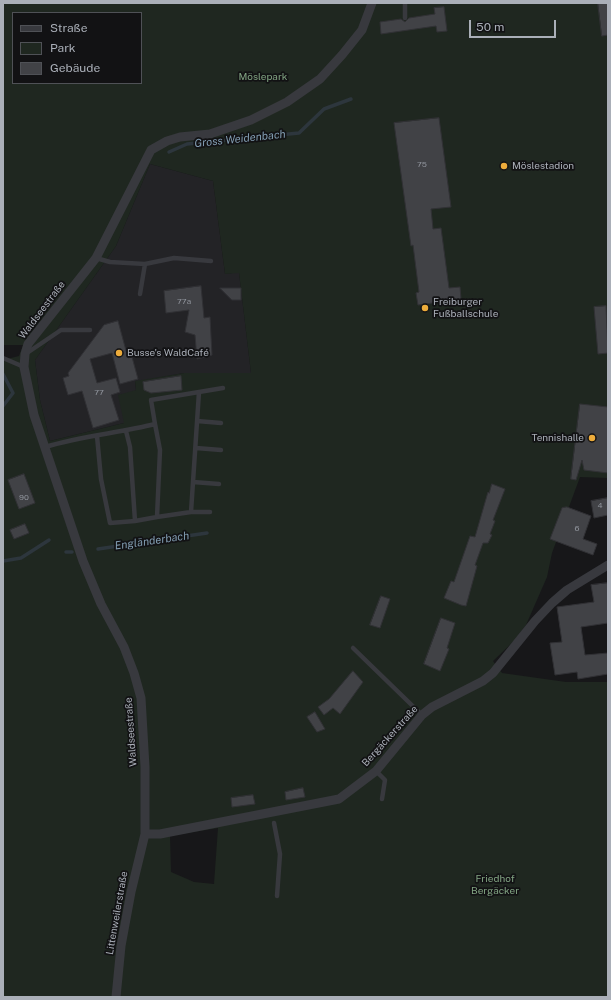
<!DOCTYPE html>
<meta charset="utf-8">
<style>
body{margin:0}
#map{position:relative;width:611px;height:1000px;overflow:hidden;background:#171719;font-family:"Public Sans",sans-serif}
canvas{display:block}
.frame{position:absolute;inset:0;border:4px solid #aaafb8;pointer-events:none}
.legend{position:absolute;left:12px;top:12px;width:130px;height:72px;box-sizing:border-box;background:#121214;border:1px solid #4f5156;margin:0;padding:5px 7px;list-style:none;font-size:12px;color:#aaafb8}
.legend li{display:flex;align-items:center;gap:8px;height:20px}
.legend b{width:20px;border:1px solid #4f5156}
.scale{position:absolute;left:469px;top:20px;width:87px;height:18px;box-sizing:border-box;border:2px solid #aaafb8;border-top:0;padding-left:5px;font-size:12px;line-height:14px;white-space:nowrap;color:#aaafb8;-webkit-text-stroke:3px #121214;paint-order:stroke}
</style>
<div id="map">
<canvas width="611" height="1000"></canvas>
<div class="frame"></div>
<ul class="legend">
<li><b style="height:5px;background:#38393e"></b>Straße</li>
<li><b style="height:11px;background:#1f2720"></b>Park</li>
<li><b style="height:11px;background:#414246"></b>Gebäude</li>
</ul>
<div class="scale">50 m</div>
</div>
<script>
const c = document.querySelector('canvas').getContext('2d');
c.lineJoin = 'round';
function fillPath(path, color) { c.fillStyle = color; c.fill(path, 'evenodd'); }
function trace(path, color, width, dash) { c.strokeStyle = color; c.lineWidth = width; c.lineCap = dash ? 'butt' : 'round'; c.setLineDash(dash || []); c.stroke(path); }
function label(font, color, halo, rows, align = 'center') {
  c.font = font + ' "Public Sans",sans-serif'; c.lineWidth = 3.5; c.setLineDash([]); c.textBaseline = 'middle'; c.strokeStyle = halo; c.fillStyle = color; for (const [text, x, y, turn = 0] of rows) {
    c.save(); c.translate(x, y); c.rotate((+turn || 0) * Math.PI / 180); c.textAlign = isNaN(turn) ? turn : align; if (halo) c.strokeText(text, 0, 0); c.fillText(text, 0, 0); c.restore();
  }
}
const built = new Path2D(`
 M150,164L213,181L225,274L239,272L251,373H184L135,382L136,390L124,423L50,441L40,400L35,360L116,246Z`);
const green = new Path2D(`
 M3,3H608V478L580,477L552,553L547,577L526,625L515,640L493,661L502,673L566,682H608V997H3V360L19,356L23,345H3ZM13,13H141V83H13ZM150,164L213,181L225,274L239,273L251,373H184L135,381L136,390L118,395L124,423L50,441L40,400L35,360L116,246ZM218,828L214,884L194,882L171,872L170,836Z`);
const stream = new Path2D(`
 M169,152L187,144L299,133L324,109L351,99
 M3,406L13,393L3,374
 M98,549L207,533
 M66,552H72
 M3,561L21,558L49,540`);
const building = new Path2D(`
 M598,3H608V35L602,36Z
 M444,7L447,31L437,32L436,26L381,34L380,22L401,19L405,22L409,18L435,14L434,8Z
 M439,118L451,207L431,209L433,229L441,228L449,288L460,287L461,299L418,305L416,293L419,292L413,245L411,246L394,123Z
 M201,286L204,318L210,317L212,355L197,359L195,335L185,332L189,310L166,313L164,291Z
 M220,288H241V300H232Z
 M606,306L608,353L598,354L594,307Z
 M118,321L128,358L132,357L138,379L120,384L112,353L90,359L97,383L116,378L120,392L111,395L119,420L93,428L82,391L68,395L63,378L69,376L68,373L104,325Z
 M181,376L182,390L151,393L144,390L143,382Z
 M580,404L608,407V473L584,470L582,460L576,480L571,479Z
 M24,474L35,503L19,509L8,480Z
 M492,484L505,489L493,520L495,521L490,534L492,535L488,543H483L475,565L477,566L466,606L461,605L444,598L451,581L454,582L470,536L475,537L488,492L489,493Z
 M608,498V515L594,518L591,501Z
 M567,507L591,516L583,539L597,544L593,555L550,539L562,508Z
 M25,524L29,533L14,539L10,530Z
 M608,583V623L581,627L585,655L608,653V674L578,679L577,672L555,675L550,643L562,642L557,607L594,602L591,585Z
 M381,596L390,599L380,628L370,625Z
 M441,618L455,623L447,648L449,649L440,671L424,664Z
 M353,671L363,682L340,714L333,708L324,715L318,707L329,699Z
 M315,712L325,729L317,732L307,717Z
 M303,788L305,797L286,800L285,792Z
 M253,795L255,804L232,807L231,798Z`);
const lane = new Path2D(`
 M405,18V3
 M96,258L110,262L145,264L174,258L211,261
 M140,294L145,264
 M27,353L61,330H90
 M3,358L24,367
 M199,392L223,388
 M197,421L221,423
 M126,431L130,447L135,521L157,517
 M97,436L101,479L110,523L135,521
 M45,447C81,436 119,433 155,424L151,400L199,392L191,512L157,517L160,450L155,424
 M196,448L221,450
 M193,482L219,484
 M191,512H210
 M353,648L422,715
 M376,771L385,780L382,799
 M274,823L280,854L277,896`);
const street = new Path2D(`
 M145,834H160L339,799L376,771L422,715L432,707L483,681L493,673L535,621L552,603L567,590L608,565
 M116,997L121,946L131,892L145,834V767L141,698L134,673L124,647L101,604L83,561L34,415L24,367L25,354L28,344L96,258L151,150L167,141L180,137L210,134L251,120L287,102L320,79L342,55L362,30L372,3`);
const markers = [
 [504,166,4,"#edac3b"],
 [425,308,4,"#edac3b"],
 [119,353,4,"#edac3b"],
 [592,438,4,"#edac3b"]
];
const numberNames = [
 ["75",422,165],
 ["77a",184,302],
 ["77",99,393],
 ["90",24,498],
 ["4",600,506],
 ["6",577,529]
];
const parkNames = [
 ["Möslepark",263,77],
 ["Friedhof",495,879],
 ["Bergäcker",495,891]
];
const poiNames = [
 ["Möslestadion",512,166],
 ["Freiburger",433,302],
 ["Fußballschule",433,314],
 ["Busse's WaldCafé",127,353],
 ["Tennishalle",584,438,"right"]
];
const streetNames = [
 ["Waldseestraße",42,310,-53],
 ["Waldseestraße",131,732,-94],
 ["Bergäckerstraße",390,736,-48],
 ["Littenweilerstraße",117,913,-80]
];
const waterNames = [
 ["Gross Weidenbach",240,139,-6],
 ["Engländerbach",152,541,-8]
];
fillPath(built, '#232326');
fillPath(green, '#1f2720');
trace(stream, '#2d363d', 3.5);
fillPath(building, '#414246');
trace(building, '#313135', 1);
trace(lane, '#38393e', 4.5);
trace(street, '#38393e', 9);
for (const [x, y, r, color] of markers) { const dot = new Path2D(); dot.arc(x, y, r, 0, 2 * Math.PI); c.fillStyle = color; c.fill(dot); trace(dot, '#121214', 1.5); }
label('8px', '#90949c', null, numberNames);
label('10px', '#81a382', '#121214', parkNames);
label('10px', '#aaafb8', '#121214', poiNames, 'left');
label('10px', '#aaafb8', '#121214', streetNames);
label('italic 11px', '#829db2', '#121214', waterNames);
</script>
